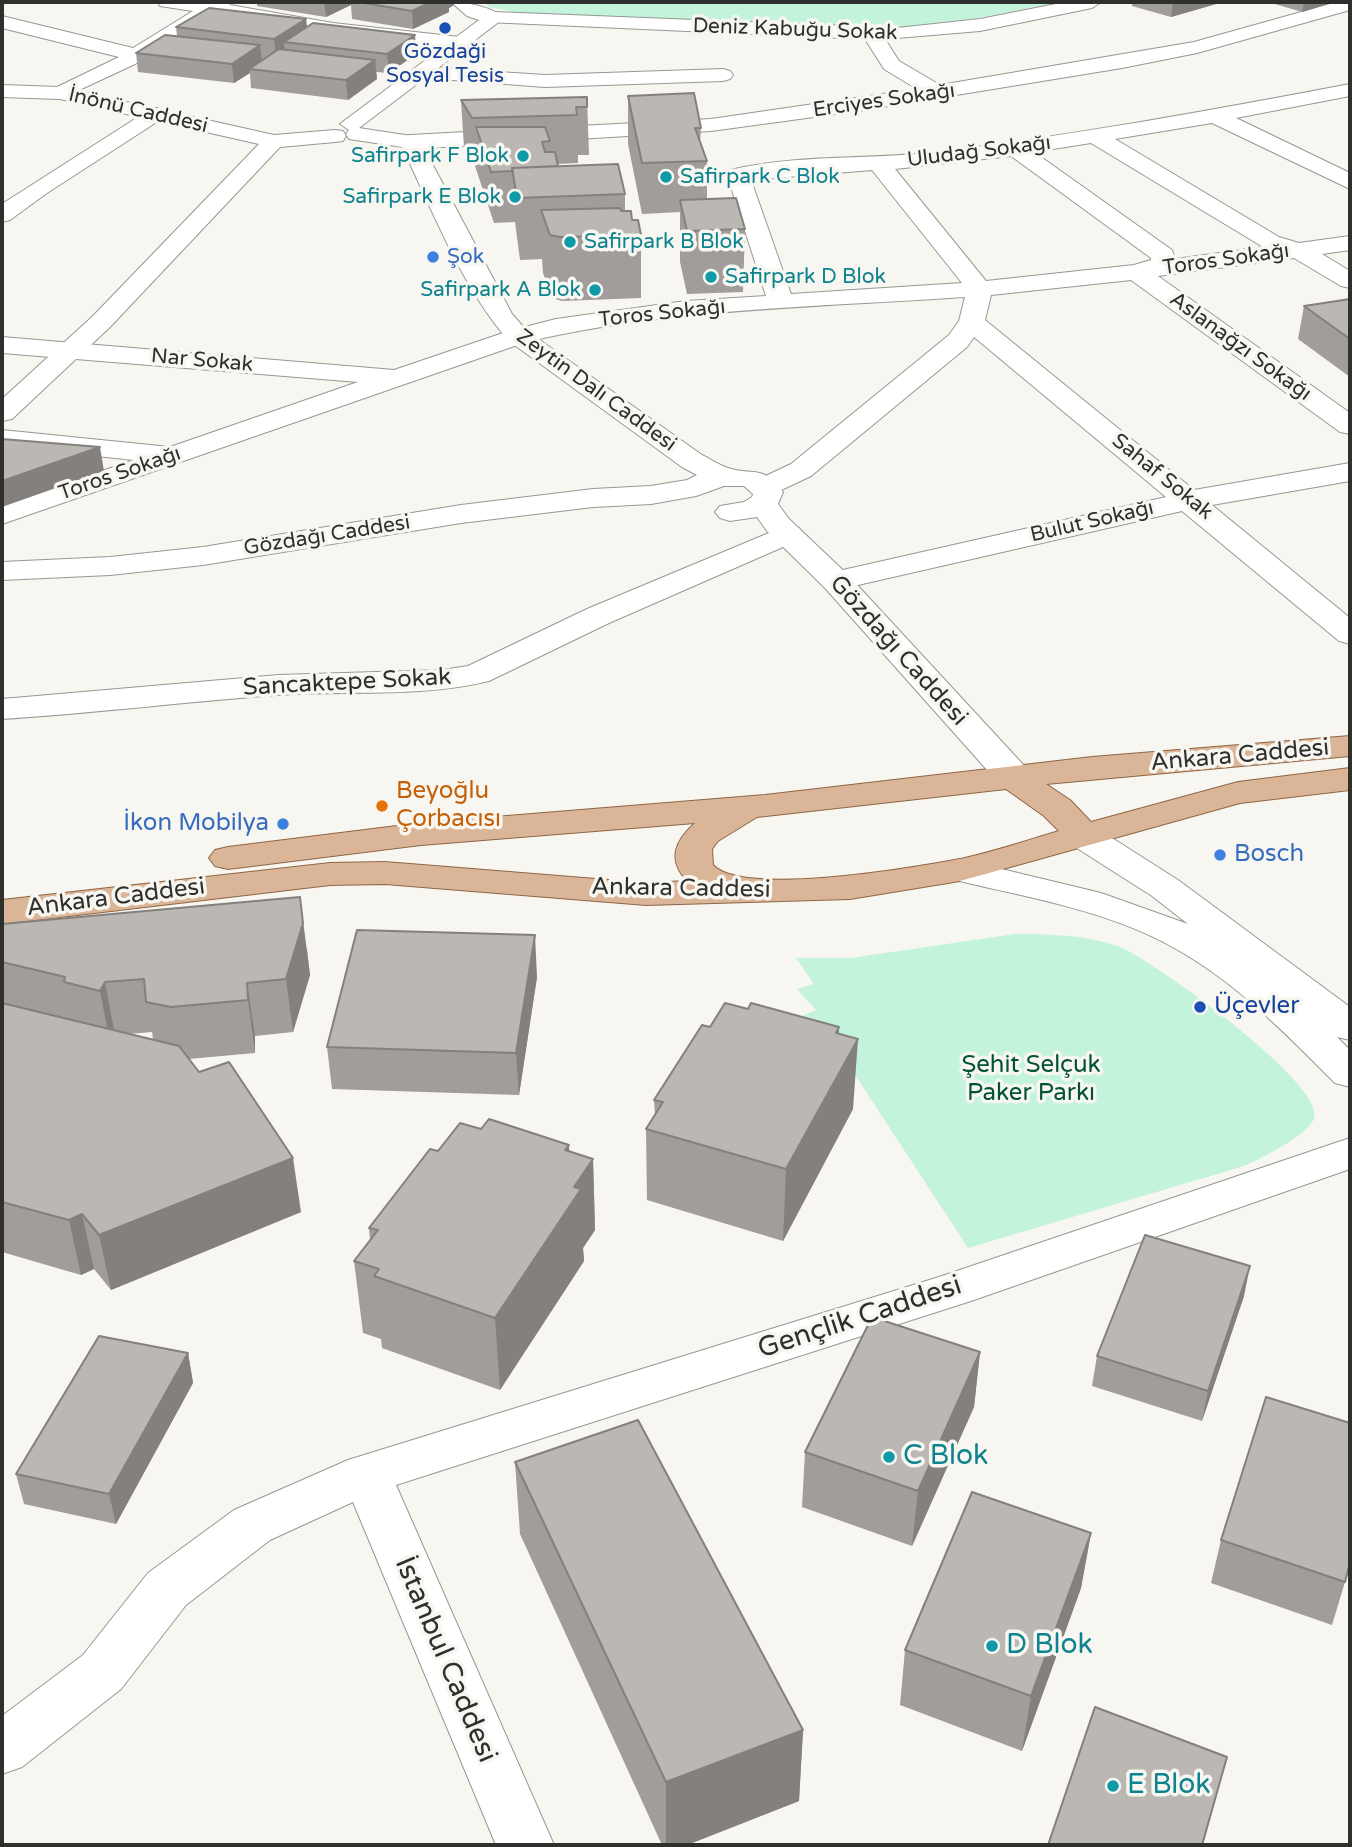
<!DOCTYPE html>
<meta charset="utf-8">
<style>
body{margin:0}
#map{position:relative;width:1352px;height:1847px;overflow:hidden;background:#f7f6f0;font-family:"Varela Round",sans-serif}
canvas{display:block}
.frame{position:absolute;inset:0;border:4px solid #2f2f2d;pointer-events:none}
</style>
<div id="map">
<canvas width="1352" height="1847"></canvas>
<div class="frame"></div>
</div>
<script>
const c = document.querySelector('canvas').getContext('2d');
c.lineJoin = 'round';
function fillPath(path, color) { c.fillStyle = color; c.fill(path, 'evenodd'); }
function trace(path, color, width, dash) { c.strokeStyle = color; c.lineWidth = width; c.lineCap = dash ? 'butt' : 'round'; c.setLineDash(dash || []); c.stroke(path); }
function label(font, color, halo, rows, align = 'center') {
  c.font = font + ' "Varela Round",sans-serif'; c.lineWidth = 7; c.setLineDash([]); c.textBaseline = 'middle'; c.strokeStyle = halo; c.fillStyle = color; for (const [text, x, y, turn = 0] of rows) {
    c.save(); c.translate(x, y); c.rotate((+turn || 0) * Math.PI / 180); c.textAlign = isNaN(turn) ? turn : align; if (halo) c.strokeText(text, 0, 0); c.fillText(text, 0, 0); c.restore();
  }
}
const green = new Path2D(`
 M483,2H1067L948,23L876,30L535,16L489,7Z
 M1015,934C1050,934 1087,935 1120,947C1152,960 1329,1086 1314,1119C1304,1138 1263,1157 1244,1166L968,1248L833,1041L783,1024L816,1010L797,989L814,984L796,958H851Z`);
const street = new Path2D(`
 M158,2H228L230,5L333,23L460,37L470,43L460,49L333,35L216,14L135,64L60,99L53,97L50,93L53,89L119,57L2,28V16L133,48L193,11L160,6Z
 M1066,2H1101L1092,8L980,31L885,39L899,61L940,85L1194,42L1337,2H1350V10L1197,53L1122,68L858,111L711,131L410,149L402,147L399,142L402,137L410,135L711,119L917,89L884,69L865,39L487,22L484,18L487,14L494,12L897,28L980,19Z
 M420,67L545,75L723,69L730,71L733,75L730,79L723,81L545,87L413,77L410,73L413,69Z
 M1350,84V96L1236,118L1350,173V189L1212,123L1115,139L1279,237L1299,243L1350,236V250L1322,254L1350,271V288L1341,286L1294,258L1158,276L1350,413V434L1340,432L1131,280L991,295L985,320L1194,490L1350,463V481L1212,505L1350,618V644L1339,641L1182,511L836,590L825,588L820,581L825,574L1166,497L974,337L967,347L811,476L775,493L765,496L755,493L750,487L755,481L791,464L949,335L959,321L965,297C820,307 669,308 526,342L2,524V505L134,460L2,446V430L170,447L358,382L2,353V337L394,370L509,331L556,319L686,301L766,296L727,175L730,170C797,154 868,160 936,152C1075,135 1213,110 1350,84ZM1091,143L1263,247H1264L1175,259L1172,250L1034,152ZM1011,156L1151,258V260L1134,265L986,281L895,169ZM872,170L962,283L791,294L751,180Z
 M156,108L163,110L167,114L163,118L47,193L10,220L2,222V204L149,110Z
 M788,525L799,528L803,534L799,540L609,623L489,681C420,698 347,690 277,695C185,702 94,713 2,719V699L279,675L442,670L468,666L587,609Z`);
const secondary = new Path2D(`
 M451,2C466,2 493,7 504,18L359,128L418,137L512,314L527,331L702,455C710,459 719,465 728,468C753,476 763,464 783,492L778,504L789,519L847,574L1029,771L1034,779L1029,787C1009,791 1001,785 988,771L825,588L767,531L757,517L730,521L720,518L715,512L720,506L744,502L752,497L753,494L744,486H724L696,496L651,504L593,507L461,523L203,565L110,575L2,580V562L110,557L203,547L461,505L593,489L651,486L687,480L697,475L682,467L509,341C462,288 433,211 402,147L349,139L346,134L349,130L340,124L479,20L467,16Z
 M2,85L60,87L274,135L335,130L343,131L346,136L343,141L335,142L280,147L110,327L12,419L2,421V399L92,317L259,144L60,99L2,97Z
 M1085,826L1098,829L1178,880L1350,1007V1040L1337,1037L1350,1050V1087L1335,1083C1286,1034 1237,983 1176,949C1107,909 1023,897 947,878L941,870L947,862L960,859L1101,893L1188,924L1152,896L1072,845L1067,837L1072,829Z
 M1350,1138V1169L971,1301L396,1485L554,1845H496L353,1502L270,1540L186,1605L121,1689L22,1767L2,1774V1716L83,1655L148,1573L234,1510L348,1460L939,1277Z`);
const primary = new Path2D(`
 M1350,736V756L1046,784L1070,800L1091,822L1238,782L1350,768V790L1240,803L960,881L850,899L646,905L385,884L330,885L2,924V900L330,863L385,862L646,883L687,881C667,859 675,841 695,823L421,845L228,869L215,866L209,858L215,850L228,847L421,823L765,795L1092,757ZM1006,789L1044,816L1059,831C1025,841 990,853 955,860C910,868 743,897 713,865L712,849L718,841L757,817Z`);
const wall = new Path2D(`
 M257,2H454V5L449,8V12L413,29L352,19L351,5L326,17L257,6Z
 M1132,2H1223L1171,17L1132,6Z
 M1268,2H1335L1302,12Z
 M306,19L307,27L415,35L416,54L389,73L376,72L377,79L348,100L251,88L250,73L234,83L138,72L136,53L177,36L176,27Z
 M628,96L701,128L700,143L707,161V199L745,229L743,292L687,294L680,262V212L642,214L628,144Z
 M587,97L589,155H578V163L557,164L558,166L625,194V211L632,220L641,235V298L562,301L552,298L543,273L542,259L520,260L515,222L494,223L475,166L464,148L461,100Z
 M1350,299V377L1298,339L1304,306Z
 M2,924L307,949L310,975L293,1032L255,1036V1053L189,1059L301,1212L111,1290L94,1269L81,1275L2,1252ZM152,1032L153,1039L129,1034Z
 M537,977L519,1095L332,1089L327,1047Z
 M748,1009L839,1027V1033L853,1109L783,1241L647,1200L646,1129L655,1115L654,1100L710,1027Z
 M481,1129L569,1151L593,1159L595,1230L583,1248L584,1261L500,1390L382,1348L381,1339L363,1333L354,1261L370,1240L369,1228L438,1151Z
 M1244,1296L1202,1421L1092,1386L1097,1356Z
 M980,1352L974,1407L912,1546L802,1507L805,1452Z
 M188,1353L193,1383L116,1524L24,1504L16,1474Z
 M515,1462L803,1730L799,1801L687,1845H662L520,1534Z
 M1091,1533L1081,1588L1022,1751L900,1705L905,1650Z
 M1221,1540L1345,1582L1332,1625L1211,1583Z`);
const shadedWall = new Path2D(`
 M324,2H351V5L326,17Z
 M431,2H454V5L449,8V12L413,29L412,11Z
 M1173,2H1223L1171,17Z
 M1304,2H1335L1302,12Z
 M306,19L308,38L284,42L285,52L276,57L274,39Z
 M415,35L416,54L389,73L387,54Z
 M260,45L262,64L249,69L250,73L234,83L232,64Z
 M375,60L377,79L348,100L346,80Z
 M100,447L104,471L2,507V481Z
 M300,897L310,975L293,1032L286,979Z
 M535,935L537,977L519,1095L516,1053Z
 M105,982L115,1035L110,1043L100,991Z
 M247,983L255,1036V1053L248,1000Z
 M839,1027L836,1078L858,1039L853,1109L783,1241L786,1169Z
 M569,1145L571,1203L574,1187L593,1159L595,1230L583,1248L584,1261L500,1390L495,1318L565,1150Z
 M293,1158L301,1212L111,1290L99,1235Z
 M82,1214L94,1269L81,1275L69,1220Z
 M1250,1266L1244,1296L1202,1421L1208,1391Z
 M980,1352L974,1407L912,1546L918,1491Z
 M188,1353L193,1383L116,1524L109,1494Z
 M1091,1533L1081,1588L1022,1751L1031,1696Z
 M803,1730L799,1801L687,1845H666V1782Z
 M1227,1757L1203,1845H1202Z`);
const building = new Path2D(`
 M358,2H431L412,11Z
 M209,8L306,19L274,39L176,27Z
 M313,23L415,35L387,54L284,42Z
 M165,35L260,45L232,64L136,53Z
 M279,49L375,60L346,80L249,69Z
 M694,93L701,128H695L707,161L642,163L628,96Z
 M587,97V107H576L577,115L472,118L461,100Z
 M476,127H545L550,141L542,142L545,152H555L558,166L512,168L513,171L491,172Z
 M618,164L625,194L517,198L512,168Z
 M736,198L745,229L687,231L680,200Z
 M620,208L621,211H631L632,220H638L641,235L560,237L550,235L541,210Z
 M1350,299V339L1304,306Z
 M2,439L100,447L2,481Z
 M300,897L303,923L286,979L247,983L248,1000L171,1007L146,1002L144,979L105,982L100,991L64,982L65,977L2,962V924Z
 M357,930L535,935L516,1053L327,1047Z
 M2,1003L179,1046L199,1072L229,1062L293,1158L99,1235L82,1214L69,1220L2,1202Z
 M725,1003L748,1009L751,1003L839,1027L836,1033L858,1039L786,1169L646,1129L663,1102L654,1100L702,1025L710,1027Z
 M489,1119L569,1145L565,1150L593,1159L574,1187L581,1189L495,1318L374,1276L379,1269L354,1261L378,1230L369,1228L430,1149L438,1151L460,1123L481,1129Z
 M1145,1235L1250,1266L1208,1391L1097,1356Z
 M872,1317L980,1352L918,1491L805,1452Z
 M99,1336L188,1353L109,1494L16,1474Z
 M1266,1397L1350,1423V1562L1345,1582L1221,1540Z
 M638,1420L803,1730L666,1782L515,1462Z
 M972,1492L1091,1533L1031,1696L905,1650Z
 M1095,1707L1227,1757L1202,1845H1048Z`);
const markers = [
 [445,28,7,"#1a4fb4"],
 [523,156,7,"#0f9aa8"],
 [666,177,7,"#0f9aa8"],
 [515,197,7,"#0f9aa8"],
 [570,242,7,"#0f9aa8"],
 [433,257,7,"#3f7fe0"],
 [711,277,7,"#0f9aa8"],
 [595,290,7,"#0f9aa8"],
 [382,806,7,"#e8710a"],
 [283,824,7,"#3f7fe0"],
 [1220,855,7,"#3f7fe0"],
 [1200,1007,7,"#1a4fb4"],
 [889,1457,7,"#0f9aa8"],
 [992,1646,7,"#0f9aa8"],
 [1113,1786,7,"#0f9aa8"]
];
const farStreetnames = [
 ["Deniz Kabuğu Sokak",795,30,2],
 ["Erciyes Sokağı",884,101,-8],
 ["İnönü Caddesi",138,111,13],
 ["Uludağ Sokağı",979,152,-7],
 ["Toros Sokağı",1226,260,-8],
 ["Toros Sokağı",662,314,-6],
 ["Aslanağzı Sokağı",1240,347,36],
 ["Nar Sokak",202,361,5],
 ["Zeytin Dalı Caddesi",596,391,36],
 ["Toros Sokağı",120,474,-19],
 ["Sahaf Sokak",1162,477,39],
 ["Bulut Sokağı",1092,522,-13],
 ["Gözdağı Caddesi",327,536,-9]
];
const farTransitnames = [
 ["Gözdaği",445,52],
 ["Sosyal Tesi̇s",445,76]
];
const farCulturenames = [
 ["Safirpark F Blok",509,156],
 ["Safirpark C Blok",680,177,"left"],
 ["Safirpark E Blok",501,197],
 ["Safirpark B Blok",584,242,"left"],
 ["Safirpark D Blok",725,277,"left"],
 ["Safirpark A Blok",581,290]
];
const farShopnames = [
 ["Şok",447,257]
];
const streetNames = [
 ["Gözdağı Caddesi",898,651,48],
 ["Sancaktepe Sokak",347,683,-3],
 ["Ankara Caddesi",1240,756,-5],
 ["Ankara Caddesi",681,889,1],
 ["Ankara Caddesi",116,898,-7]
];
const foodNames = [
 ["Beyoğlu",396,792],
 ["Çorbacısı",396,820]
];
const shopNames = [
 ["İkon Mobilya",269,824],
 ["Bosch",1234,855,"left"]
];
const transitNames = [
 ["Üçevler",1214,1007]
];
const parkNames = [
 ["Şehit Selçuk",1031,1066],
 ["Paker Parkı",1031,1094]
];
const nearStreetnames = [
 ["Gençlik Caddesi",860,1318,-18],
 ["İstanbul Caddesi",445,1660,67]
];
const nearCulturenames = [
 ["C Blok",903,1457],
 ["D Blok",1006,1646],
 ["E Blok",1127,1786]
];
fillPath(green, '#c3f3db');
trace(street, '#989792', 2);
trace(secondary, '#989792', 2);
trace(primary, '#8f6645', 2);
fillPath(street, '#fff');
fillPath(secondary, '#fff');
fillPath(primary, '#dab597');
fillPath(wall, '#a19d9a');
fillPath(shadedWall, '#83807d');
fillPath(building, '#bbb7b3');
trace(building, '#83807d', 2);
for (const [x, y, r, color] of markers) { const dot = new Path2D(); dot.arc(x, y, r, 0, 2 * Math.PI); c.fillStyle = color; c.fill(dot); trace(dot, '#f7f6f0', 2.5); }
label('21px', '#2f2f2d', '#f7f6f0', farStreetnames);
label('21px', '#164399', '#f7f6f0', farTransitnames);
label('21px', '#0d838f', '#f7f6f0', farCulturenames, 'right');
label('21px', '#366cbe', '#f7f6f0', farShopnames, 'left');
label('24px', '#2f2f2d', '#f7f6f0', streetNames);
label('24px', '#c56008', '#f7f6f0', foodNames, 'left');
label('24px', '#366cbe', '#f7f6f0', shopNames, 'right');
label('24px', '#164399', '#f7f6f0', transitNames, 'left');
label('24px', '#015238', '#f7f6f0', parkNames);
label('28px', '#2f2f2d', '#f7f6f0', nearStreetnames);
label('28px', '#0d838f', '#f7f6f0', nearCulturenames, 'left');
</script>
